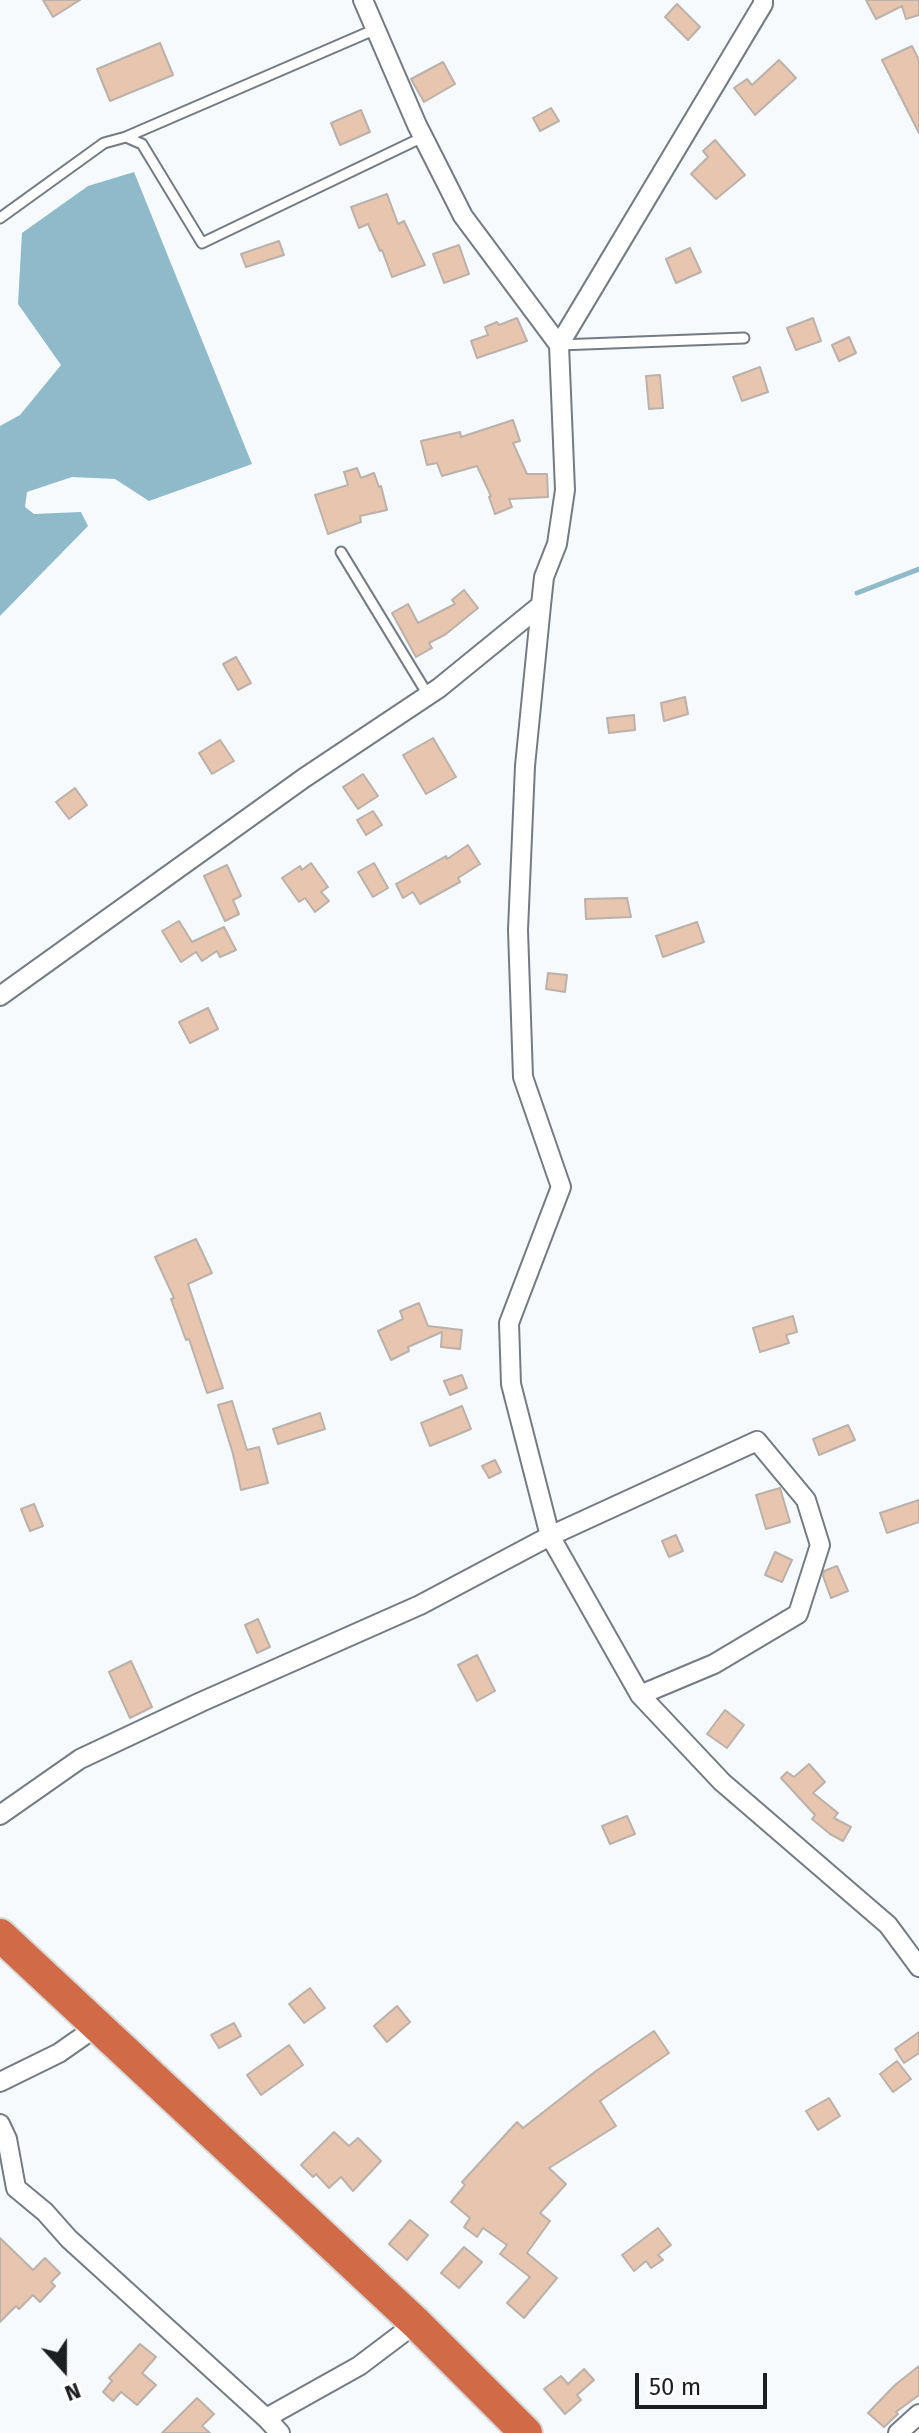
<!DOCTYPE html>
<style>
body{margin:0}
#map{position:relative;width:919px;height:2433px;overflow:hidden;background:#f7fafd;font-family:"Fira Sans",sans-serif}
canvas{display:block}
.north{position:absolute;left:24px;top:2329px;width:80px;height:80px;-webkit-text-stroke:6px #fff;paint-order:stroke;rotate:159deg;font-size:22px;font-weight:700;line-height:32px;text-align:center;color:#1c1f22}
.north::after{content:'';display:block;margin:auto;width:28px;height:36px;background:#1c1f22;clip-path:polygon(50% 0,100% 100%,50% 72%,0 100%)}
.scale{position:absolute;left:635px;top:2373px;width:132px;height:36px;box-sizing:border-box;border:4px solid #1c1f22;border-top:0;padding-left:10px;font-size:24px;line-height:28px;white-space:nowrap;color:#1c1f22;-webkit-text-stroke:6px #fff;paint-order:stroke}
</style>
<div id="map">
<canvas width="919" height="2433"></canvas>
<div class="north">N</div>
<div class="scale">50 m</div>
</div>
<script>
const c = document.querySelector('canvas').getContext('2d');
c.lineJoin = 'round';
function fillPath(path, color) { c.fillStyle = color; c.fill(path, 'evenodd'); }
function trace(path, color, width, dash) { c.strokeStyle = color; c.lineWidth = width; c.lineCap = dash ? 'butt' : 'round'; c.setLineDash(dash || []); c.stroke(path); }
const water = new Path2D(`
 M134,172L252,464L149,501L115,479L72,477L27,492L25,507L34,514L81,512L88,526L0,616V426L20,415L61,365L18,304L22,233L88,186Z`);
const stream = new Path2D(`
 M857,593L919,569`);
const building = new Path2D(`
 M43,0H80L53,17Z
 M866,0H919V15L906,19L902,6L876,19Z
 M677,4L700,27L688,40L665,17Z
 M160,43L173,75L110,101L97,69Z
 M912,46L919,60V133L882,60Z
 M779,60L796,78L755,115L734,88L747,79L752,85Z
 M443,62L455,84L424,102L411,79Z
 M551,108L559,121L540,131L533,118Z
 M361,110L370,132L340,145L331,123Z
 M715,140L745,175L716,199L691,174L708,157L703,151Z
 M387,194L398,224L404,221L425,265L392,277L382,250L380,251L368,224L359,228L351,207Z
 M279,241L284,255L246,267L241,254Z
 M459,245L469,274L444,283L433,254Z
 M690,248L701,272L676,283L666,259Z
 M517,318L527,341L477,358L471,341L488,335L485,327L497,322L499,325Z
 M813,318L821,341L796,350L787,328Z
 M849,337L856,353L839,361L832,345Z
 M760,367L768,392L742,401L733,377Z
 M660,375L663,408L649,409L646,376Z
 M513,420L520,441L513,443L527,474H547L548,497L509,499L512,507L495,514L489,497L491,496L477,466L442,476L437,463L427,465L421,441L460,432L461,437Z
 M357,468L361,478L374,473L379,487L381,486L387,510L360,516L361,522L328,534L315,495L348,485L344,472Z
 M464,590L478,608L446,634L429,643L432,648L416,657L392,613L408,604L418,623L455,604L452,600Z
 M236,657L251,683L238,690L223,664Z
 M685,697L688,714L664,721L661,703Z
 M634,715L635,730L609,733L607,718Z
 M433,738L456,777L426,794L403,755Z
 M220,740L234,761L212,774L199,753Z
 M363,774L378,796L358,809L343,787Z
 M75,788L87,805L69,819L56,802Z
 M373,811L382,825L366,835L357,820Z
 M468,845L480,864L458,878L460,882L420,904L413,892L403,898L396,884L446,856L447,859Z
 M311,863L328,887L321,892L329,901L315,912L305,898L299,902L282,878L300,866L302,870Z
 M374,863L388,888L373,897L358,872Z
 M227,865L241,896L233,900L239,914L225,921L204,876Z
 M627,898L631,917L586,919L585,899Z
 M179,921L192,942L224,927L236,950L220,957L217,951L202,961L196,952L181,962L162,931Z
 M697,922L704,942L663,957L656,936Z
 M548,973L567,975L565,992L546,989Z
 M208,1008L218,1029L190,1043L179,1022Z
 M196,1239L212,1273L188,1284L223,1388L207,1393L189,1339L186,1340L171,1299L174,1298L155,1257Z
 M419,1303L428,1326L462,1330L460,1349L441,1347L442,1332L408,1347L409,1351L391,1360L378,1331L403,1319L400,1311Z
 M793,1316L797,1332L786,1335L789,1343L760,1352L753,1328Z
 M462,1375L467,1388L450,1395L444,1381Z
 M232,1401L247,1450L259,1447L268,1483L241,1490L233,1454L218,1405Z
 M462,1406L471,1429L430,1446L421,1423Z
 M320,1413L325,1429L278,1444L273,1429Z
 M848,1425L855,1440L819,1455L813,1439Z
 M495,1460L501,1472L489,1478L482,1466Z
 M780,1488L790,1522L766,1529L756,1495Z
 M919,1500V1522L887,1533L880,1513Z
 M34,1504L43,1526L30,1531L21,1509Z
 M676,1535L683,1551L669,1557L662,1541Z
 M775,1552L792,1560L782,1582L765,1575Z
 M837,1566L848,1591L831,1598L823,1576L824,1571Z
 M258,1619L270,1647L257,1653L245,1625Z
 M477,1655L495,1691L477,1701L458,1665Z
 M131,1661L152,1707L130,1718L109,1672Z
 M725,1710L744,1725L727,1748L707,1734Z
 M809,1764L825,1782L813,1793L838,1813L834,1818L851,1827L843,1841L830,1834L812,1819L815,1815L781,1778L787,1772L794,1777Z
 M627,1816L635,1834L610,1844L602,1826Z
 M310,1988L325,2008L304,2023L289,2004Z
 M397,2006L410,2022L387,2042L374,2026Z
 M234,2023L241,2036L219,2048L211,2035Z
 M654,2031L669,2053L600,2101L616,2126L549,2168L566,2184L540,2213L550,2221L527,2253L557,2278L524,2318L507,2303L530,2277L500,2254L507,2245L483,2228L477,2237L464,2227L470,2218L451,2202L465,2185L462,2182L517,2122L523,2128L596,2071Z
 M919,2032V2053L904,2063L895,2049Z
 M289,2045L303,2065L261,2095L247,2075Z
 M897,2061L911,2079L893,2092L880,2074Z
 M829,2098L840,2116L818,2130L806,2111Z
 M334,2132L349,2146L358,2138L381,2161L353,2191L341,2177L329,2188L316,2174L313,2177L301,2165Z
 M410,2220L428,2235L407,2260L389,2244Z
 M658,2228L671,2245L658,2255L663,2260L651,2268L646,2261L634,2271L622,2255Z
 M0,2238L33,2270L45,2258L60,2273L51,2282L55,2286L40,2302L33,2295L19,2309L16,2306L0,2322Z
 M464,2247L482,2262L459,2288L441,2273Z
 M140,2344L156,2357L142,2373L156,2385L137,2405L121,2392L113,2401L103,2392L112,2381L109,2378Z
 M919,2366V2395L896,2412L898,2414L884,2427L868,2413L895,2385Z
 M584,2369L594,2380L577,2395L581,2400L565,2414L544,2389L561,2376L568,2384Z
 M197,2398L214,2414L202,2426L210,2433H162Z`);
const lane = new Path2D(`
 M126,137L376,29
 M0,218L104,143L126,137L142,144L202,243L423,137
 M559,345L744,338
 M341,552L428,695`);
const street = new Path2D(`
 M363,0L417,125L463,216L559,345
 M541,605L525,766L518,930L523,1077L561,1187L509,1323L511,1384L550,1536L640,1695L722,1782L888,1925L919,1967
 M0,996L304,778L439,688L541,605L544,577L557,544L565,490L559,345L763,4V0
 M0,1815L80,1759L201,1702L420,1605L550,1536L757,1441L806,1500L820,1545L798,1614L714,1664L640,1695
 M0,2082L59,2053L99,2025
 M0,2124L7,2139L16,2188L45,2212L69,2239L266,2418L280,2433
 M266,2418L359,2366L416,2323
 M898,2433L919,2414`);
const highway = new Path2D(`
 M0,1935L416,2323L526,2433`);
fillPath(water, '#8fbaca');
trace(stream, '#8fbaca', 5);
fillPath(building, '#e8c5ae');
trace(building, '#bbb1ab', 2);
trace(lane, '#747b83', 13);
trace(street, '#747b83', 22);
trace(highway, '#d6d7d7', 36);
trace(lane, '#fff', 9);
trace(street, '#fff', 18);
trace(highway, '#d06a47', 32);
</script>
